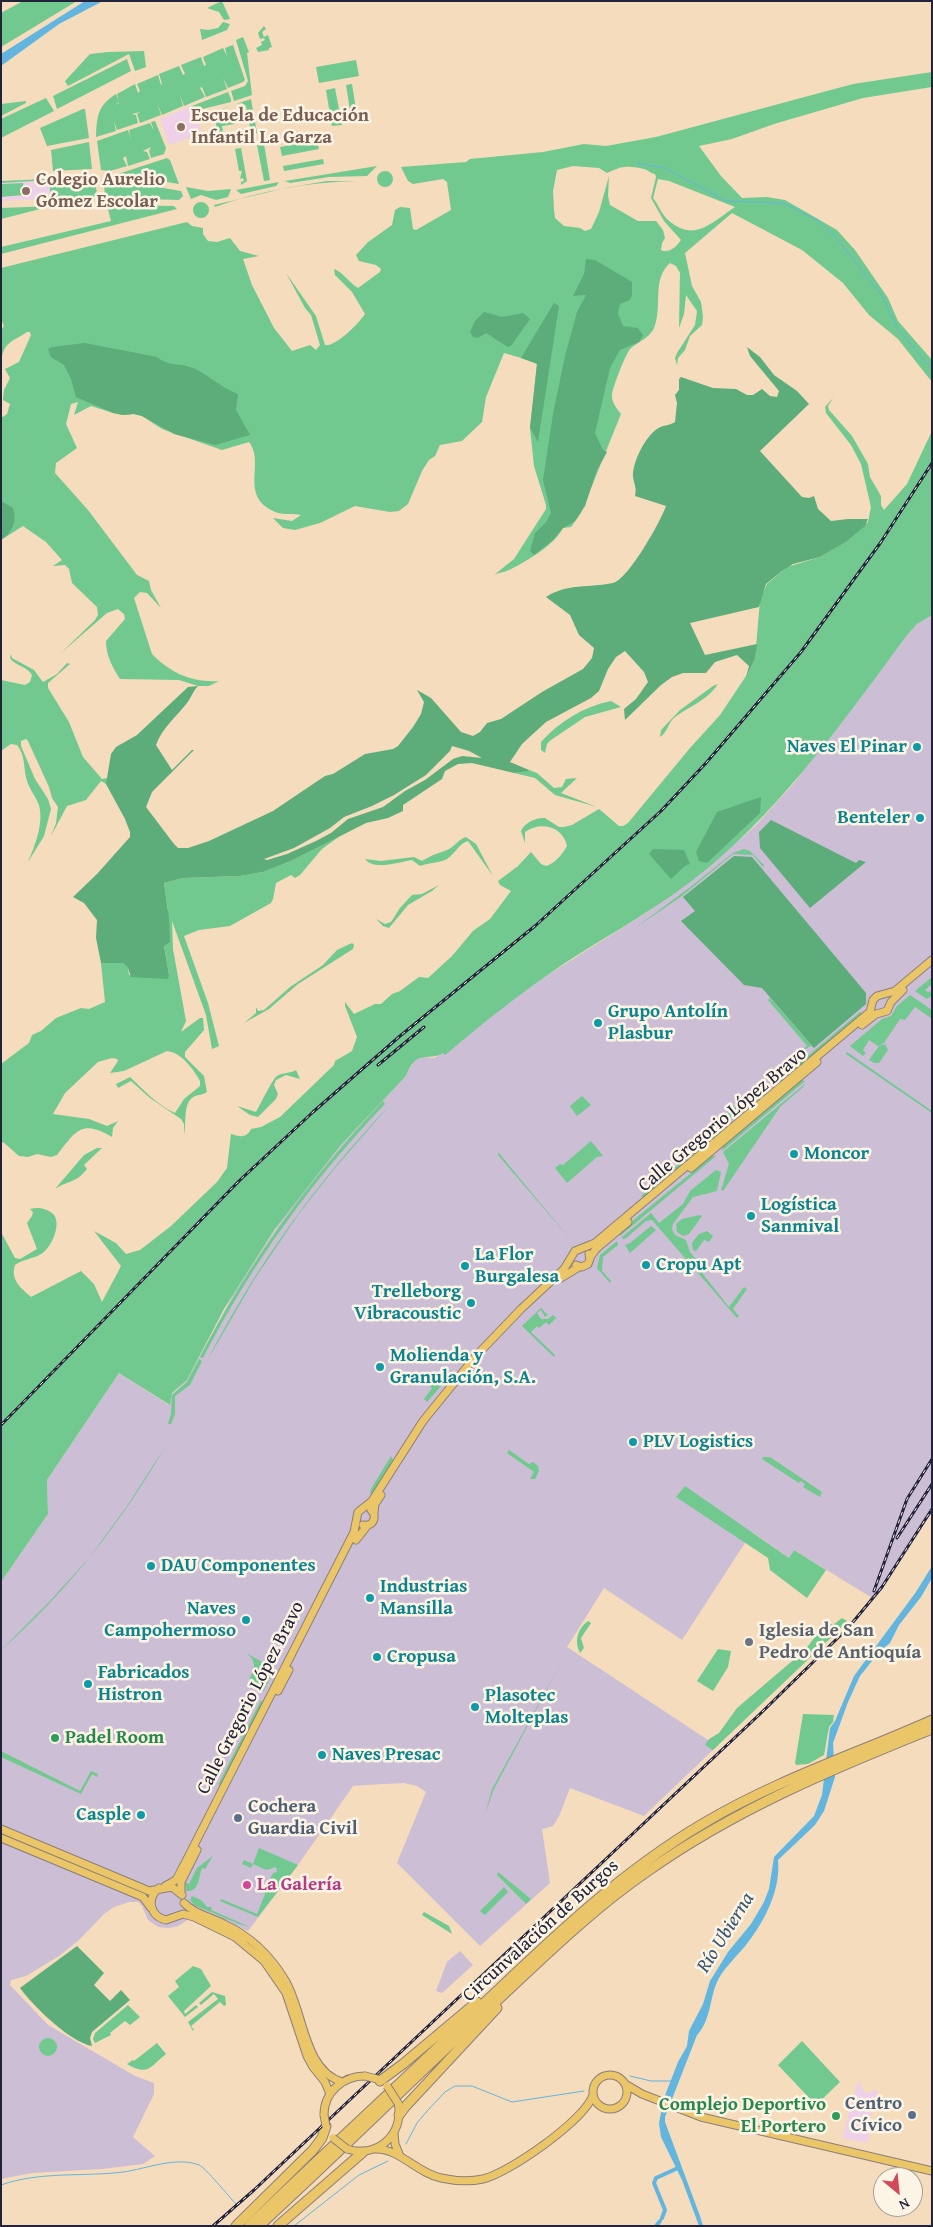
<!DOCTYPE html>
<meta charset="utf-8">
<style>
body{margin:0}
#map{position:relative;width:933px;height:2227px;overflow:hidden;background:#f4dcbd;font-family:"Gentium Book Plus",serif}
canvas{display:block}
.frame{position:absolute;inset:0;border:2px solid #22223b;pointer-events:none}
.north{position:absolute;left:873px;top:2167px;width:50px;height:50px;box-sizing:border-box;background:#fcf5e5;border:1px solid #a5a1a1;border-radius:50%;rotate:152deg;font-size:14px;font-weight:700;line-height:20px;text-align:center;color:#22223b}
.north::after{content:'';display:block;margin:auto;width:18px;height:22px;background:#d1495b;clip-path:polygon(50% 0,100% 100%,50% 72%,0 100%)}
</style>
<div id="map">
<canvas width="933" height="2227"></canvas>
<div class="frame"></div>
<div class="north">N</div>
</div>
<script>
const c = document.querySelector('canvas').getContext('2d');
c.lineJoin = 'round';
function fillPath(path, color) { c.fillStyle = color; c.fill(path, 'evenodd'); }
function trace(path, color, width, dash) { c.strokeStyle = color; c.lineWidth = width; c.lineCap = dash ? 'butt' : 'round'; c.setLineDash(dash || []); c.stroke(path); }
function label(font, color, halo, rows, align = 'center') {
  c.font = font + ' "Gentium Book Plus",serif'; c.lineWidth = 5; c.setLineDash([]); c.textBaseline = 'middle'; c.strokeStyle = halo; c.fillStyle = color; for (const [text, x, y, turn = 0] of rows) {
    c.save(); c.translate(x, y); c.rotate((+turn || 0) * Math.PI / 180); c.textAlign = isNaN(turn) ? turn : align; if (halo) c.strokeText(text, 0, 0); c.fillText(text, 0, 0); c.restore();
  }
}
const built = new Path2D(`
 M192,106L202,133L169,145L160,119Z
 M49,180L51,199L1,201V183Z
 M858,2081L865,2093L878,2090L870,2118L872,2124L867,2143L842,2138Z`);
const industrial = new Path2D(`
 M932,615V1512L874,1599L794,1550L789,1558L752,1532L682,1640L604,1588L567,1647L717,1746L644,1816L570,1788L559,1816L553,1826L542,1829L550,1883L480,1946L397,1863L426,1792L417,1786L404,1783L365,1785L353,1786L298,1865L248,1931L195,1909L186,1921L178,1926L169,1928L158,1927L148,1920L142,1906L138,1902H129L114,1907L104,1914L79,1940L59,1956L26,1976L11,1980L10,1985L48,2025L135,2076L154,2083V2094L133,2137L155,2156L143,2164L102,2169L32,2173L1,2179V1582L48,1514L47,1480L119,1373L169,1405L172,1394L187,1380L234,1293L283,1218L340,1146L405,1077L414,1061L422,1057L434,1058L443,1053L445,1054L492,1015L535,983L649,911L706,870L756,825L793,784L908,634L917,624Z
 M460,1951L473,1965L442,1993L436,1991L447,1962Z`);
const green = new Path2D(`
 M23,1H77L1,47V13Z
 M222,1L230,19L224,20L219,12L207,8Z
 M223,22L230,24L227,30L202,40L200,29L208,30L218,28Z
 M264,26L266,29L262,32L264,37L268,35L272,47L269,48V50L258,52L256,48L262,45L261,42L265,40L264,38L260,39L258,33Z
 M243,37L249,52L247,53L252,95L234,101L231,91L245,86L248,81L236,40Z
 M233,45L245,80L243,82L228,88L223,78L227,89L206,97L202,87L200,88L205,97L184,106L180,95L183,106L162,115L158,105L161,115L140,123L137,114L140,112L132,114L136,115L138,123L117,130L114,121L116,131L96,137C97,117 97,106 116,94L119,102L115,105L119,103L117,94L135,84L138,93L140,91L137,84L158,75L161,85L162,84L159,74L179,66L183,75L185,74L181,65L201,57L204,66L206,65L203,57L223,48L227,56L225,48Z
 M144,51L146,67L135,71L129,54L68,86L65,81L90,54L108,52Z
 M127,59L131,71L57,109L53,96Z
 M356,60L359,76L319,83L316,67Z
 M932,72V87L863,98L774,124L732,139L699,146L721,176L742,198L767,197L785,200L837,230L855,250L888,298L898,321L932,360V382L898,339L869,315L843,283L802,250L732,213L685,253L692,286L701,302L703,317L702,325L690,336L685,350L678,358L677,365L675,358L677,353L695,325L697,311L686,295L684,314L679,328L680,273L676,266L670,263C652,279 662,304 655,325C652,337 639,341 631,348C626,352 613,387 612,394C611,402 617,409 621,414L581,513L571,527L563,528C554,545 530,559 513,568C507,572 500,572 494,575L514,559L546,509V505L534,466L530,428L537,364L535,362L504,353L486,397L482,422L462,441L440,445L435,456L429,460L422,471L408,504L399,511L390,512L355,506L320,523L295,530L283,528L273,518L292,521L301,515C294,513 286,515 278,513C237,498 266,464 249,442L222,450L162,429L142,416L134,414L123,415L113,413L91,406L74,415L78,402L71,404L66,424L77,448L56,463L55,473L88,510L137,575L149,581L151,590L161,608L147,593L140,592L134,598L152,654C170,673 193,683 219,681L209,686H198L179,680L120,679C113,668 106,656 106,641L125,619L124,614L118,609L107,613L61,653L95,620L98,615L97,607L72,583L69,569L65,565L53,566L62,560L46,542L23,526L1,540V418L7,414L10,404L3,400L4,390L10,378L5,369L19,362L31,335L30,332H27C10,343 4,342 1,362V330L4,326L1,319V268L187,222L192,226L203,228V234L208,241L217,242L230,238L240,251L259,256L243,259L252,285L274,328L292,351L310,345L316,350L320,345L311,315L305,308L286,273L316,316L325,345C336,347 358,324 365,314L352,292L335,275L334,269C343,272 349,283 358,288L380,272L381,269L376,265L359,261L356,255L368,242L392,225L395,210L400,207L410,208L413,229L416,230L451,210L447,182L443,179L413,184L408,181L401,167L466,162L470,159L543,152L584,144L606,146L656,137L853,84ZM573,166L599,168L607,173C622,166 626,165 644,169C648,170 650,173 655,174L656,177L651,198L664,221L681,240C677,246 671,252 663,251L661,250L662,243L665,238L663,230L656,221H638L610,205L608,196L609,176L599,212L591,229L585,231L580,228L564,226L555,218L554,210L553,191L557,170ZM658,179L669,181L735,207C711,223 694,243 668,220C662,215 658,204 653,198Z
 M352,84L358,122L352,123L346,85Z
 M335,88L342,125L332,126L326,90Z
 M228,92L231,99V102L194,111L192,106Z
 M46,98L54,111L1,138V119Z
 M251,99L257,133L245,136L251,131L249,122L237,123V119L248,117L246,106L242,103L236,104Z
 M26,101V103L1,116V104Z
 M231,106L221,110L222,122L234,120L235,124L222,126L224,137L233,140L219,142L214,112Z
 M83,109H85L89,138L47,146L40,128Z
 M155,121L166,148L164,154L151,158L149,151L151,147L143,151L147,152L150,159L128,166L126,156L123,158L127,166L110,171L101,170L97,141L128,130L131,139L129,130L150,123L154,131L151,122Z
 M317,140L319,149L282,156L280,147Z
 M89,142L92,169L53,171L51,150Z
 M264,144L270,180L264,181L257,145Z
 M241,148L247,181L241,185V182L244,181L243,178L240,179L242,171H239L235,149Z
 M167,158L170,160L179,184L118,174Z
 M323,159L324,164L284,171L283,166Z
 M377,166L367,176L329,177L290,183L285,181Z
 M377 179a8 8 0 1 1 16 0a8 8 0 1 1-16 0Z
 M92,177L95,179L97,196L89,199H51L49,180L1,183V181Z
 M103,178L181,191L183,196L179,200L108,198L105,195Z
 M327,181H356C309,182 259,191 215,207L214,205L286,188Z
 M279,182L276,186L241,194L236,190Z
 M23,183L24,195L1,197V184Z
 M186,187L208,191L231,189L228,197L216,200L201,195L191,199Z
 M193 210a8 8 0 1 1 16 0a8 8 0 1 1-16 0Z
 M107,205L174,206L177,209L1,254V247L111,221Z
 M52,206L1,219V208Z
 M833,398L828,406L829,410L852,436L868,464L870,477L881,496V505L884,510L907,484L932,431V615L917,624L908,634C846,717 787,802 707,869C663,905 613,932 565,963C523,991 484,1022 445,1055L443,1053C433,1060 421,1053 413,1063C409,1067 408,1073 405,1077L340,1146L275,1229L224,1309L187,1380L172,1393L170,1405L119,1373L47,1480L48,1514L1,1582V1232L15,1258L20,1259L37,1249L27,1223L32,1216L33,1212L30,1209C38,1207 45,1208 52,1213C63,1221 52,1248 41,1254C33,1259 23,1259 15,1265C10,1280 21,1288 31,1297L81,1271L94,1284L102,1302L121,1266L94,1231L116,1243L126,1254L140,1250L171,1226L217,1182L227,1168L231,1134C240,1137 247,1138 251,1129L261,1127L280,1117L334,1065L335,1061L352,1051L357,1037L345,1006V1002L354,1014L375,1004H381L392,994L400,991L419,977L428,978L452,956L473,931L490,919L511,891L500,885L498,881L518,866L531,852L541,864L546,866C555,863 562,855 567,846C563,826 540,821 525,832V843L521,831C524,823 536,817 545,818L559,827H564L572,825L599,809L619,826H623L628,823L690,748L720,715L748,673L755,659L760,600L767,584L787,567L820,557L846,542L868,522L871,507L861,464L851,445L826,413L825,407Z
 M11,654L12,658L34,670L43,682L57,674L67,663L70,664L48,683V688L69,722L83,757L102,779L108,778L106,784L101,781L86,800L67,806L51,836L56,823L58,807L52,798L49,787L28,741L26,739L21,741V746L35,779L48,799L51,809L44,836L28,862C35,846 44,823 39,805C36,797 30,790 27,781C23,768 26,756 17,745L11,744L1,751V680L25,685L30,682L32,675C27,666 15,666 10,658Z
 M718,684C707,701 689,706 674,718C668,723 667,733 660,737L661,730L680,710L713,686Z
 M611,701L621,707L585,717L551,740L547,744L545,753L541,750V742C560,721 583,707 611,701Z
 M529,770L537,773L554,788L562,787L566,779L577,778L561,793L597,807L555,795L535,778L514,773Z
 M340,836L322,849L300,875L295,878L291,875L276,883L273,899L271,903L230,926L199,930L184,936L208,1003L219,1046L212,1049L206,1015L172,921L173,949L186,1021L181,1032L200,1018H203L204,1030L185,1052V1057L204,1076L207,1092C203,1095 200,1094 195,1096C182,1102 187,1123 184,1135V1124L181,1119L150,1098L131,1081L118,1088L116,1084L130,1077C144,1090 157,1105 175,1113L184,1099L200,1086V1081C194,1070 181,1052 167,1051L124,1071L110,1073L118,1061L117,1059L112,1058L98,1062L65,1093L53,1114L89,1119L107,1126L118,1121L113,1128L112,1137C81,1119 76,1131 57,1155L51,1157L37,1154L28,1157L19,1156L3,1142L1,1144V1064L29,1043L32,1035L41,1031L56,1018L81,1008L89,1009L105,1002L101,963H123L128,968L129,975H169L164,946L168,910L164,883L183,878L240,876L263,872L291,861Z
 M466,837L476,844L493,876L468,841C459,843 455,854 447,859C443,862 428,863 420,866L412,860C399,862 374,871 365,859L381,861L414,857L422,861C431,855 440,853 449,849C456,845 459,839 466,837Z
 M744,849L750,851L764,865L763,867L753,855L733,854L682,896L635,928L689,888L733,853Z
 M439,885L432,891L408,905L389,928L383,926L376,919L385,924L391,922L400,908L412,895L422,894Z
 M352,943L354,945L353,949L298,984L269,1009L244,1023L256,1013V1007L258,1011L264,1010L290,987L323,965L337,950Z
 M932,977V984L925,990L928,992L930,991L932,996L927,999L915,991Z
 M910,995L932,1010L931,1018L915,1007L905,1020L900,1019L884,1043L878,1046L869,1040L863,1050L866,1053L863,1056L850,1046L882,1019L891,1016L897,1006Z
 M770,998L813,1047L810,1046L805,1050L808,1053L772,1084L770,1077L807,1046L768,1000Z
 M860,1012L862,1015L776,1087L773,1085Z
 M885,1044L888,1050L879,1063H875L869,1060L879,1046Z
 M847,1052L932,1111V1113L846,1054Z
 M296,1070L300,1079L286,1075L276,1080L274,1085L278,1094L276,1099L258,1117L250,1115L237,1106L256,1112C260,1105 273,1078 277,1076C283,1072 290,1074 296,1070Z
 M801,1080L805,1081L722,1151L723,1145Z
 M806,1083L802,1088L780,1107L723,1191L721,1190L729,1164L723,1152Z
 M761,1085L767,1088L730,1119L728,1113Z
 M582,1096L591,1105L577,1116L570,1106Z
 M383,1101L385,1104C312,1180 251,1265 203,1358L200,1357C249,1262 310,1178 383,1101Z
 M388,1107L335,1168L298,1215L254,1280L207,1361C255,1267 316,1183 388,1107Z
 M728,1123L729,1127L644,1198L641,1196Z
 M591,1141L603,1156L597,1157L567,1183L555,1168L560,1164L563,1165Z
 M97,1148H102L84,1165L87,1169C75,1184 68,1180 55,1189L84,1155Z
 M498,1152L570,1239L498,1155Z
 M712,1156H716L620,1236V1231Z
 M716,1170L721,1172L717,1191L693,1197L673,1224L672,1229L675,1235L686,1240L690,1252L700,1264L698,1268L729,1307L744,1287L747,1289L733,1309L739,1316L737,1318L652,1220L646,1221L625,1239L621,1238L651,1213L659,1223L683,1204L690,1191Z
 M700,1215L702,1216L689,1234L683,1236L677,1232L676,1224L682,1219Z
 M651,1226L656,1230L630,1253L625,1245L630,1243Z
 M707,1231L713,1236L709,1242L704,1240L696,1251L693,1250L692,1243L699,1234Z
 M617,1241L618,1245L603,1257L602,1271L611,1281L610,1283L597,1268L600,1255Z
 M541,1308L548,1315L545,1317L541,1310L537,1313L541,1319H548L553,1315L564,1325L556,1318L549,1325L546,1322L539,1328L537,1326L531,1332L555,1355L554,1357L522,1326Z
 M199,1359L202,1361L190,1385L175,1396V1414L171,1424H168L171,1414L172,1395L187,1382Z
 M430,1377L441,1386L427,1402L424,1399L432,1388L426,1382Z
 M165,1447C121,1523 67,1592 1,1650L49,1602L89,1558L127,1506Z
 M509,1450L529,1464L533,1462L538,1466L539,1471L535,1479H530L534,1472L507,1453Z
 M391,1456L393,1460L372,1494L370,1493L371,1489Z
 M763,1457H770L822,1492L820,1497L803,1487L805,1484L800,1481L799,1483L762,1459Z
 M685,1486L789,1558L794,1550L826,1570L807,1598L770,1570L768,1558L676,1497Z
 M842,1618L847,1621L837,1632L713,1750L705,1745L709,1739L719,1733L737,1708L805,1650L826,1622L833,1625Z
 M588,1621L591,1623L581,1638L584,1648L580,1653C574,1642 577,1629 588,1621Z
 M718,1649L731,1651L728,1667L713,1691L697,1681Z
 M246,1653L275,1669L263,1692L249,1685C248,1676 257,1670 253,1661C252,1657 248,1655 246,1653Z
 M561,1663L493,1791L485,1815L492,1789Z
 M261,1700L263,1703L222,1784L218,1785Z
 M803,1714L834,1715L833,1722L829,1727L824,1755L808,1764L796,1765L795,1763Z
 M1,1751L80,1791L91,1771L98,1774L97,1777L92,1774L81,1794L1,1757Z
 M259,1848L298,1865L258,1917L220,1901L221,1899L257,1914L265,1894L263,1893L273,1873L277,1872L276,1867L266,1870L253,1864L251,1868L242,1864L244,1860L253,1864Z
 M213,1856L205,1869L202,1868C198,1878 200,1892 186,1891L185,1882L189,1884L197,1868Z
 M498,1872L531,1899L526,1904L497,1875Z
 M504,1887L508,1892L485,1915L480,1911Z
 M192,1896L201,1900L207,1907H212L211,1910L250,1927L239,1924L194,1905L190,1900Z
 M424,1912L449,1926L452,1934L422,1915Z
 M193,1966L201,1969L211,1986L184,2011L185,2014L196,2005L198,2007L185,2017L168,1996L179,1987L175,1981Z
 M212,1992L225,1996L226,2005L224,2006L220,2002L191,2026L194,2030L193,2031L188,2022L218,1999L214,1994L201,2005L199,2003Z
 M128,2005L140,2017L130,2025L125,2021L110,2033L111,2035L95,2043L93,2039L95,2033Z
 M39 2047a9 9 0 1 1 18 0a9 9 0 1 1-18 0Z
 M802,2041L840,2082L816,2105L778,2065Z
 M157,2043L166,2054C149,2068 148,2076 127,2064L133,2060L134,2061Z`);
const forest = new Path2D(`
 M586,259L595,260L632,282V295L630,300L620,304L618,313L623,326L638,328L643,335L639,342L620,350L610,368L595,433L603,450L607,452L597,470L585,506L575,521L563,528L553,540L534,555L530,551L535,533L546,522L551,513L543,480L553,414L565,356L577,312L586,295L573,296L584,274Z
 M554,303L559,306L538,442L530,428L537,364L521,358Z
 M484,312L502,317L523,313L530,319L511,346L508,347L486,333L478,338L473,337L470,332L475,321Z
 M85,343L157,357C167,366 178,363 190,367C206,372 221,388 238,394L236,410L250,435L215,445L174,434L142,416L134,414L123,415L113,413L76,397L71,379L64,365L51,357L48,349L52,347Z
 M747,347L760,357L774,375L797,391L809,404L760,451L802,497L809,498L814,496L818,509L831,521L848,519H868L865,526L846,542L820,557L793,564L782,571L766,584L759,607L690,623L705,655L757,644L755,659L746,677L749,666L737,655L715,662L706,673H683L672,677L661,685L625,720L624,709L636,699L648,682L644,672L625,651L616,657L608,669L599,691L591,698L546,722L522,744L510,762L529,770L528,771L514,773L472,763L458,764L445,771L442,779L403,805V811L388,818L366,823L291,861L263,872L240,876L183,878L164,883L169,918L170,942L164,946L169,975L168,979L131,977L128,968L123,963H101L96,938L97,920L84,903L73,897L97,874L130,837V832L125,819L106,784L111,754L116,747L137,735L188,687L198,686C193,691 191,698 187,703C177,716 162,728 156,745L172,770L192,750H194L152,792L146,807L174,844L178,848H188L209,841L273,811L316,782L325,776L333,774L365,754L393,749L398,746L413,727L421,714L424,702L417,690L431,698L461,732L473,736L480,732L487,723L501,719L542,692L583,669L592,658L594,648L579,635L570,615L546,597C568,583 589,588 613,583C628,580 661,521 666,506L635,496C637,488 634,484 633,477C632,463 645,437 657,429C662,425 669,426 675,422L677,403L675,395L679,390V379L681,377L713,388L736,389L747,395H753L762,389L770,396L777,397L779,391L750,356ZM452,746L469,751L482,758L462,756L453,759L425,780L405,791L383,807L348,819L331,833L316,841L287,854L267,860L264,859L294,848L330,828L344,817L372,806L394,795L426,775L450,751Z
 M1,501L13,508C17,521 13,532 1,540Z
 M761,797L760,813L707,863L699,861L696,852L717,812Z
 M771,820L856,863L859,860L866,862L810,908L760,848L759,832Z
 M653,849L684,850L690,864L685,866L671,879L649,854Z
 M734,856L752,857L866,993V1004L814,1048L762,988L744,985L681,921L695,911L683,897Z
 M77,1946L104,1973L94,1985L110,2001L121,1990L130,2000L92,2032L90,2038L92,2046C70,2042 33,2006 20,1988Z`);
const water = new Path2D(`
 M85,1H103L59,24L1,66V54Z
 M932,1566V1578L921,1597L899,1625L890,1643L880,1651L860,1676L848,1702L833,1743L835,1777L824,1811L815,1825L778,1860C781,1890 764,1922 746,1945C737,1956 726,1966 719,1978C709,1996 712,2019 697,2035L665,2117V2122L700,2216L703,2226H699L682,2180L661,2137L659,2123L664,2098L678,2062L687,2046L689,2031L703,2004L710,1981L728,1952L751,1924L764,1902L769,1889L774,1857L814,1816L822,1795L830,1728L835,1721L854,1676L916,1592Z`);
const stream = new Path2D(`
 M637,163L665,168L726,201L781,203L788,205L820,222L837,239L883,297L897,328L932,369
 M630,2076L651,2081H671
 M406,2144L417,2123L428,2110L445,2092L455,2086H472L512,2102L584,2091
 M1,2185C40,2171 83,2177 123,2172C146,2169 176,2156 199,2165C205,2167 229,2197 236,2204
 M294,2226L359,2175L388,2161`);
const canal = new Path2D(`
 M662,2218L665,2210L654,2183L656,2178L678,2168
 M656,2226L660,2221`);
const major = new Path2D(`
 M862,1025L876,1014L887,1011L891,1002L903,990
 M691,1168L817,1062
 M590,1257L597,1248L628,1222
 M576,1265L582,1267L588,1264L590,1259L589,1254
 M561,1278L579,1267
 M374,1513L375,1504L381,1495
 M363,1525C371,1526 375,1522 374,1514L371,1510
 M356,1540L367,1526
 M278,1691L289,1670
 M1,1829L142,1888L149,1891L172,1887L182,1895
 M1,1838L143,1897L151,1908
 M165,1886L176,1880L185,1863L354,1532L358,1512L372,1501L423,1421L475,1357L521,1309L564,1269L575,1251L595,1243L865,1016L870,1012L873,1000L877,996L895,991L932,960
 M159,1888C146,1899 150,1916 166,1920L183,1914L194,1917L235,1937L264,1961L286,1993L307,2056L313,2067L325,2082L330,2094
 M181,1893V1882L197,1850
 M184,1903C194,1914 211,1917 224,1924C250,1936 270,1955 285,1980C304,2011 303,2070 342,2082
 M593 2092a17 17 0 1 1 34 0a17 17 0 1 1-34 0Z
 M625,2084L642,2094L701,2117L932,2171
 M324,2115C324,2092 343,2076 365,2076
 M394,2133L395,2144L400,2156
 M347,2149C377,2159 405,2134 398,2103
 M376,2149C400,2149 417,2173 441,2178C455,2181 469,2182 483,2179C509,2173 585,2120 593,2095`);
const highway = new Path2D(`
 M380,2081L403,2064L477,2002
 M399,2115L405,2107L497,2008
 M236,2226L313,2150L322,2138L326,2126
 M249,2226C318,2159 389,2094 459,2027C536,1954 612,1877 704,1823C776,1780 856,1754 932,1720
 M259,2226C341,2151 419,2073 500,1998C547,1954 594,1908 648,1871C736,1809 832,1769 932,1729
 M278,2226L363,2152`);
const rail = new Path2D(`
 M378,1065L424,1027
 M1,1425L239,1181L313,1112L400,1036L535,926L661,811L706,763L801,652L881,542L932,463
 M897,1538L932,1484
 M874,1591L907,1499L932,1459
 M213,2226L254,2190L760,1714L848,1628L882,1587L932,1509`);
const majorBridge = new Path2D(`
 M365,2076L377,2079
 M387,2086L398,2103
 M324,2115L326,2126
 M333,2138L347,2149`);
const markers = [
 [181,127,5,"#8d6e63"],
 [26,191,5,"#8d6e63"],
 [917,747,5,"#0f9aa8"],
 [920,818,5,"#0f9aa8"],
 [598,1023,5,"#0f9aa8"],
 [794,1154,5,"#0f9aa8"],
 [751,1216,5,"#0f9aa8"],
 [646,1265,5,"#0f9aa8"],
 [465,1266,5,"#0f9aa8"],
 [471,1303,5,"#0f9aa8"],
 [380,1367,5,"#0f9aa8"],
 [633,1442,5,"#0f9aa8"],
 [151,1566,5,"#0f9aa8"],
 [370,1598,5,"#0f9aa8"],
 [246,1620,5,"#0f9aa8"],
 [749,1642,5,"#6b7280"],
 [377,1657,5,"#0f9aa8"],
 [88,1684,5,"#0f9aa8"],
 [475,1707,5,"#0f9aa8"],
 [55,1738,5,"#2e9e5b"],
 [322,1755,5,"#0f9aa8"],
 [141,1815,5,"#0f9aa8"],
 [238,1818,5,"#5c6f8a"],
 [247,1885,5,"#d1479c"],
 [912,2115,5,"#5c6f8a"],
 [836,2116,5,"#2e9e5b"]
];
const educationNames = [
 ["Escuela de Educación",191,116],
 ["Infantil La Garza",191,138],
 ["Colegio Aurelio",36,180],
 ["Gómez Escolar",36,202]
];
const cultureNames = [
 ["Naves El Pinar",907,747,"right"],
 ["Benteler",910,818,"right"],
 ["Grupo Antolín",608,1012],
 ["Plasbur",608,1034],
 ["Moncor",804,1154],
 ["Logística",761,1205],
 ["Sanmival",761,1227],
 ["La Flor",475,1255],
 ["Burgalesa",475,1277],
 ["Cropu Apt",656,1265],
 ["Trelleborg",461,1292,"right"],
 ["Vibracoustic",461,1314,"right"],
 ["Molienda y",390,1356],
 ["Granulación, S.A.",390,1378],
 ["PLV Logistics",643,1442],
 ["DAU Componentes",161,1566],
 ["Industrias",380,1587],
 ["Mansilla",380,1609],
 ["Naves",236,1609,"right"],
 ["Campohermoso",236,1631,"right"],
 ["Cropusa",387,1657],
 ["Fabricados",98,1673],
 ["Histron",98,1695],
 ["Plasotec",485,1696],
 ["Molteplas",485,1718],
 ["Naves Presac",332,1755],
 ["Casple",131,1815,"right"]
];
const streetNames = [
 ["Calle Gregorio López Bravo",723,1120,-40],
 ["Calle Gregorio López Bravo",251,1698,-63],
 ["Circunvalación de Burgos",541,1931,-42]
];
const worshipNames = [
 ["Iglesia de San",759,1631],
 ["Pedro de Antioquía",759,1653]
];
const leisureNames = [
 ["Padel Room",65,1738],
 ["Complejo Deportivo",826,2105,"right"],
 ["El Portero",826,2127,"right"]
];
const serviceNames = [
 ["Cochera",248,1807],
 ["Guardia Civil",248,1829],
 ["Centro",902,2104,"right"],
 ["Cívico",902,2126,"right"]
];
const hotelNames = [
 ["La Galería",257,1885]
];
const waterNames = [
 ["Río Ubierna",726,1933,-58]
];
fillPath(built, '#eed0e8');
fillPath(industrial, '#ccbed4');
fillPath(green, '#71c98f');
fillPath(forest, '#5cad7a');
fillPath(water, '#62b5de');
trace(stream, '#62b5de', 1);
trace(canal, '#62b5de', 4);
trace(major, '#8b7f7c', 9);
trace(highway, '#8b7f7c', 11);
trace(major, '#eac669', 7);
trace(highway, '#eac669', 9);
trace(rail, '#22223b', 3);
trace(rail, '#fcf5e5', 1, [4]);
trace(majorBridge, '#8b7f7c', 9, []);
trace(majorBridge, '#eac669', 7);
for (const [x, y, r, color] of markers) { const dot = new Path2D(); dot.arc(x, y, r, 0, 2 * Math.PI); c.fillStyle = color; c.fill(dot); trace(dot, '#fcf5e5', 2); }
label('bold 19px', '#785e54', '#fcf5e5', educationNames, 'left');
label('bold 19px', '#0d838f', '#fcf5e5', cultureNames, 'left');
label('19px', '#22223b', '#fcf5e5', streetNames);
label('bold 19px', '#5b616d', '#fcf5e5', worshipNames, 'left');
label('bold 19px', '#27864d', '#fcf5e5', leisureNames, 'left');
label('bold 19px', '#4e5e75', '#fcf5e5', serviceNames, 'left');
label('bold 19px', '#b23c85', '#fcf5e5', hotelNames, 'left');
label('italic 20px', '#385574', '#fcf5e5', waterNames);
</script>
